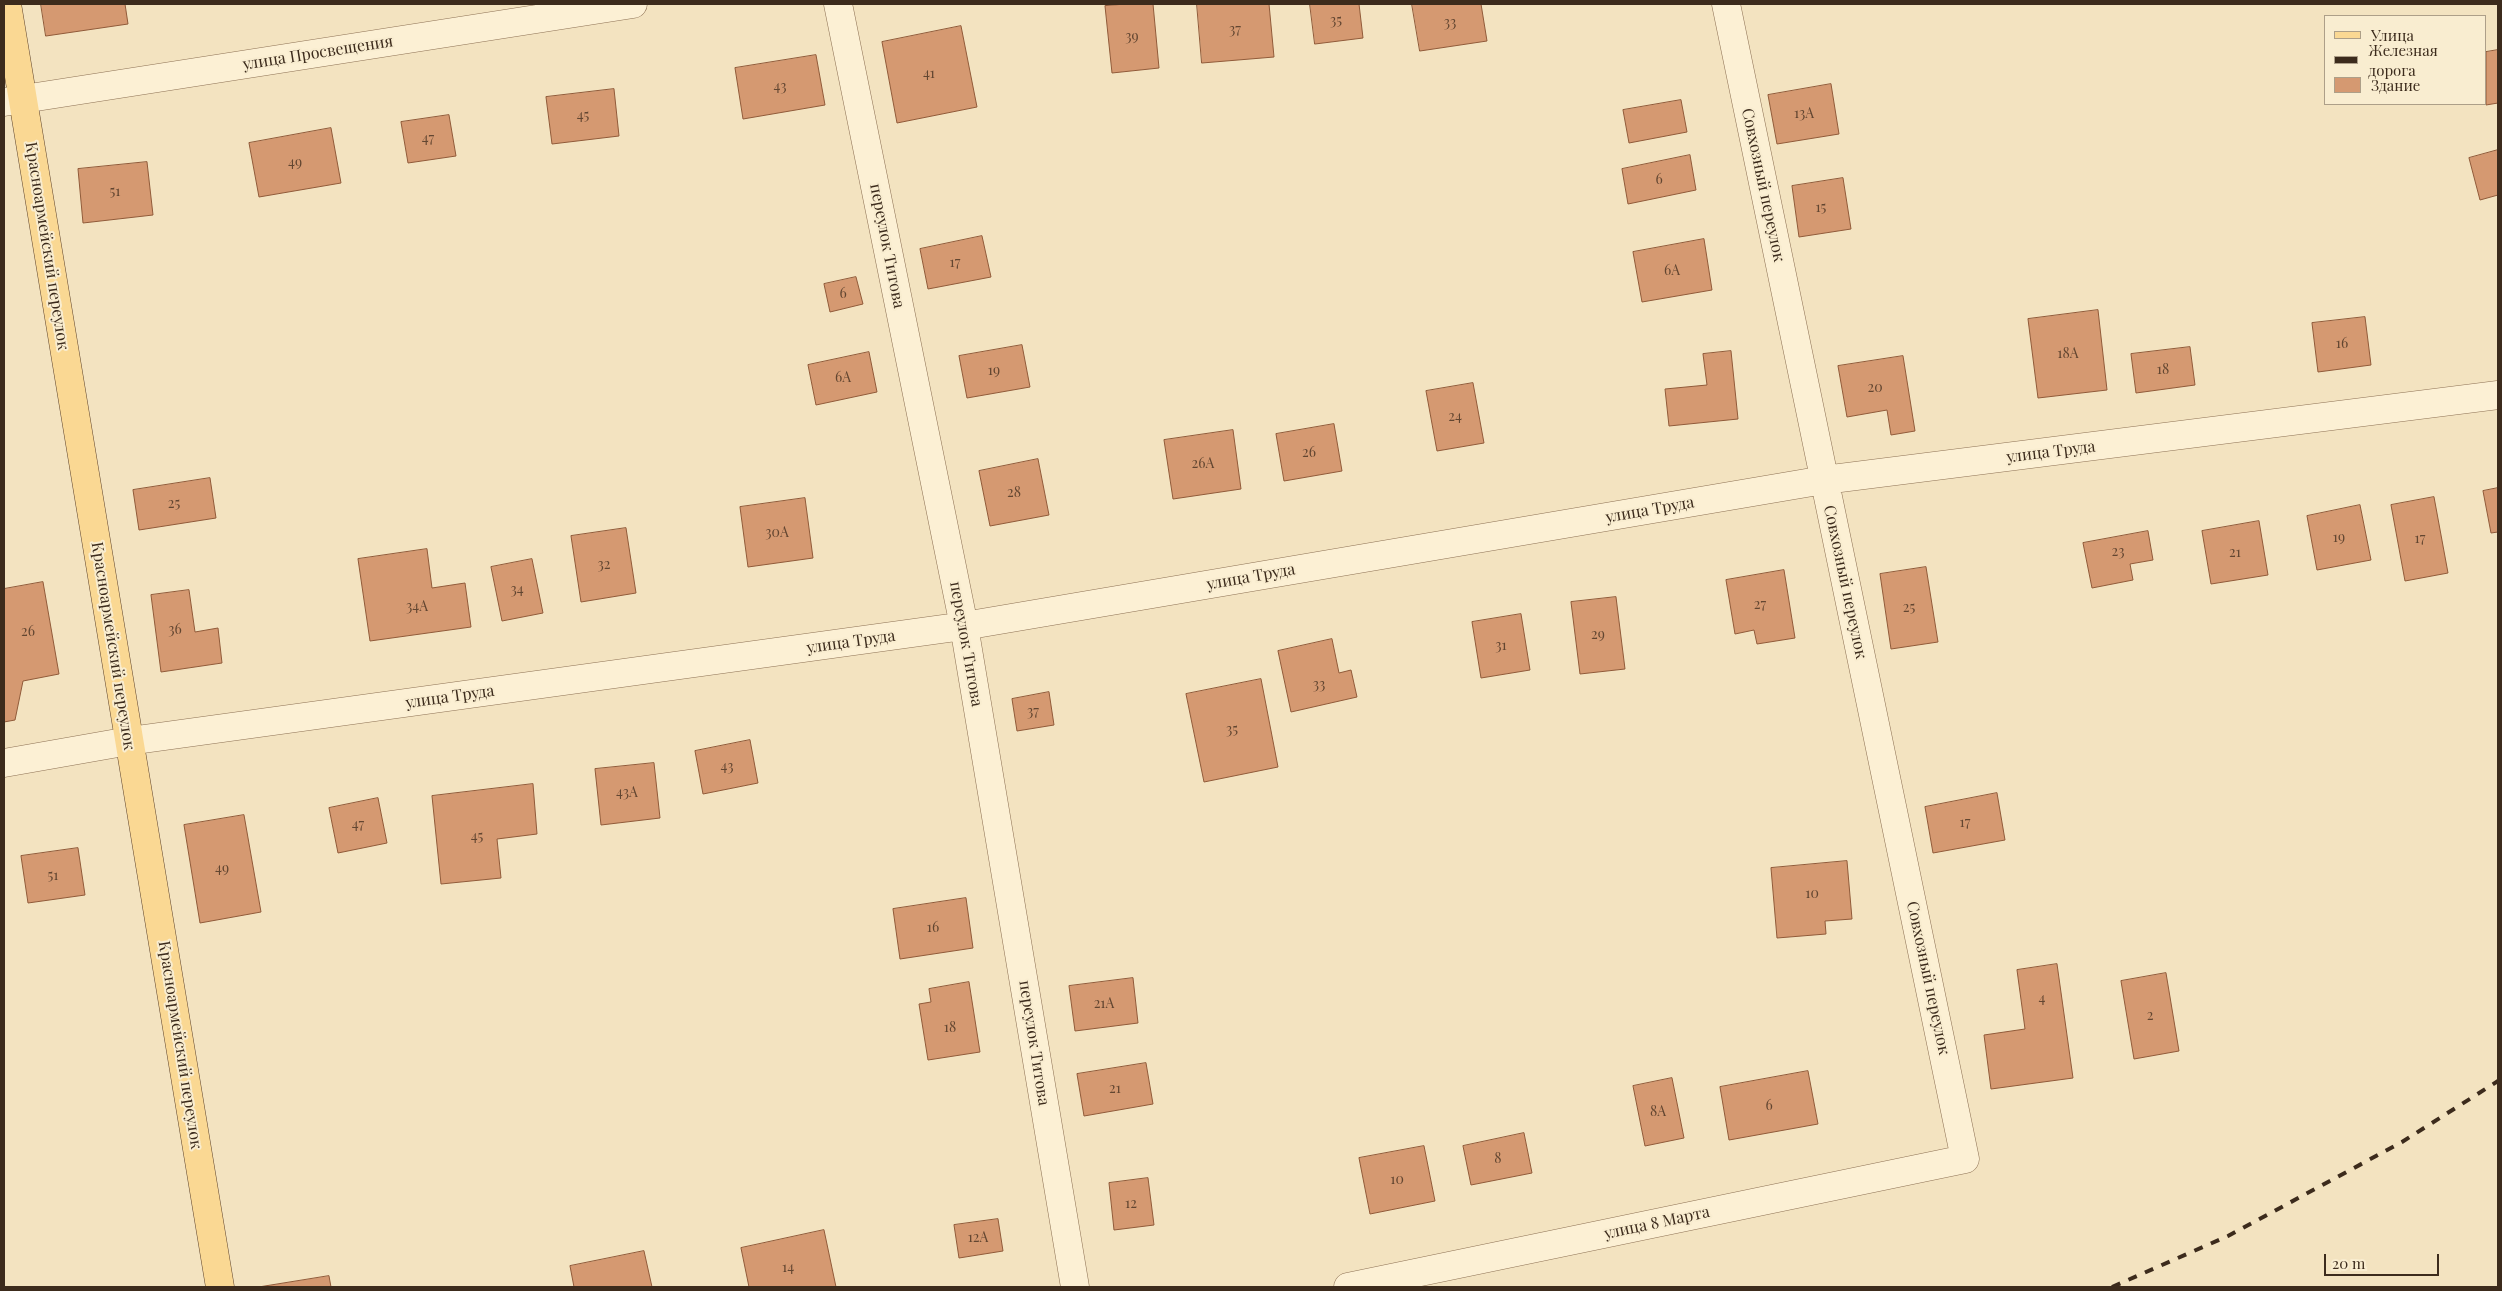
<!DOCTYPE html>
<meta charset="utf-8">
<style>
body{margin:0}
#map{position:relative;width:2502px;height:1291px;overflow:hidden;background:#f3e3c0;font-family:"Playfair Display",serif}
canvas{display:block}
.frame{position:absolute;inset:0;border:5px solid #3c2b1c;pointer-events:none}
.legend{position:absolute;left:2324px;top:15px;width:162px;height:90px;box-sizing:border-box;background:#f9edd0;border:1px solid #ad9f88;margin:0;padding:6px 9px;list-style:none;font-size:15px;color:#3c2b1c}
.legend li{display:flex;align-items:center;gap:10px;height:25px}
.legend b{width:25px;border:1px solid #ad9f88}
.scale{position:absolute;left:2324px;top:1254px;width:115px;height:22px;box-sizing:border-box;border:2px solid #3c2b1c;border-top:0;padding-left:6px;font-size:15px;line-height:18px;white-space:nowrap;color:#3c2b1c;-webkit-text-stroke:4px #f9edd0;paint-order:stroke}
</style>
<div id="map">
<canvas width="2502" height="1291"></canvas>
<div class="frame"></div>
<ul class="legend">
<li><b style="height:6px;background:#fad893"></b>Улица</li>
<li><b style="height:6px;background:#3c2b1c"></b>Железная дорога</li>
<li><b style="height:14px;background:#d59971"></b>Здание</li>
</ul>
<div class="scale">20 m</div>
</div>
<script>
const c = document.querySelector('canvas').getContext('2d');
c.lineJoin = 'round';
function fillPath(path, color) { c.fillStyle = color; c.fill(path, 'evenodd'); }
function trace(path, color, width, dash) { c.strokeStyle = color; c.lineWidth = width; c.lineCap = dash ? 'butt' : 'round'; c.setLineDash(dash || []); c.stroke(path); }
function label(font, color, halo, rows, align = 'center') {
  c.font = font + ' "Playfair Display",serif'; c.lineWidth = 4; c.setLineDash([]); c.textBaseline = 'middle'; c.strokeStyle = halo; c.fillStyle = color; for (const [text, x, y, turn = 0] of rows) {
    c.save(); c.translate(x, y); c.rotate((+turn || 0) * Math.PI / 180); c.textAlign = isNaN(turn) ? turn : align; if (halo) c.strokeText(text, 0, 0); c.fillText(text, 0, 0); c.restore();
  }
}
const building = new Path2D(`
 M41,4H125L128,24L46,36Z
 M1126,4H1153L1159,68L1112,73L1105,6Z
 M1197,4H1269L1274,57L1202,63Z
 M1310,4H1359L1363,38L1315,44Z
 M1412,4H1481L1487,41L1420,51Z
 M961,26L977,107L897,123L882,42Z
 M2498,50V103L2486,105V52Z
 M816,55L825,105L743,119L735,68Z
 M1831,84L1839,134L1777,144L1768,95Z
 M614,89L619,136L552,144L546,97Z
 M1681,100L1687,132L1629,143L1623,110Z
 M449,115L456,156L408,163L401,122Z
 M331,128L341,183L259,197L249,143Z
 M2498,150V195L2480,200L2469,158Z
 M1690,155L1696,190L1628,204L1622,169Z
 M147,162L153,215L83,223L78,169Z
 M1843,178L1851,229L1799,237L1792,186Z
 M982,236L991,277L928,289L920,249Z
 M1704,239L1712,290L1642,302L1633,252Z
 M856,277L863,304L830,312L824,284Z
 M2098,310L2107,390L2038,398L2028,319Z
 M2365,317L2371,365L2318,372L2312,323Z
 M1022,345L1030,387L967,398L959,356Z
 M2190,347L2195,385L2136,393L2131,354Z
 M1731,351L1738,419L1669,426L1665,389L1707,385L1703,354Z
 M869,352L877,392L816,405L808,365Z
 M1903,356L1915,431L1891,435L1887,410L1847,417L1838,366Z
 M1473,383L1484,443L1437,451L1426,391Z
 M1334,424L1342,471L1284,481L1276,434Z
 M1233,430L1241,489L1173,499L1164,440Z
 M1038,459L1049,515L990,526L979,471Z
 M210,478L216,518L139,530L133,490Z
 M2498,488V532L2491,533L2483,491Z
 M2434,497L2448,573L2405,581L2391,505Z
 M805,498L813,558L748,567L740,507Z
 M2360,505L2371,560L2317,570L2307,516Z
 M2259,521L2268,575L2211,584L2202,531Z
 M626,528L636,593L581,602L571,536Z
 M2148,531L2153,560L2130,564L2133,580L2092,588L2083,543Z
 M427,549L432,588L465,583L471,627L370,641L358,559Z
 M532,559L543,613L502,621L491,567Z
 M1926,567L1938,642L1891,649L1880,574Z
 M1784,570L1795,638L1757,644L1754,630L1735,634L1726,580Z
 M43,582L59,674L23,681L15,720L4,722V589Z
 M189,590L195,632L218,628L222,663L161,672L151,595Z
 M1616,597L1625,669L1580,674L1571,602Z
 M1521,614L1530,670L1481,678L1472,622Z
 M1332,639L1339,673L1351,670L1357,697L1291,712L1278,651Z
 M1261,679L1278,767L1204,782L1186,694Z
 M1049,692L1054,725L1017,731L1012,699Z
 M750,740L758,783L703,794L695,751Z
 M654,763L660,818L601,825L595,769Z
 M533,784L537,834L497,839L501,878L441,884L432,796Z
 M1997,793L2005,840L1933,853L1925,807Z
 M378,798L387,843L338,853L329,808Z
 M244,815L261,912L200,923L184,825Z
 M78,848L85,895L28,903L21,856Z
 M1847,861L1852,919L1825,921L1826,934L1777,938L1771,868Z
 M966,898L973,948L900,959L893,909Z
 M2057,964L2073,1078L1991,1089L1984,1035L2025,1029L2017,970Z
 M2166,973L2179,1051L2134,1059L2121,981Z
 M1133,978L1138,1023L1075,1031L1069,986Z
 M969,982L980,1052L928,1060L919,1004L931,1002L929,989Z
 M1146,1063L1153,1104L1084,1116L1077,1074Z
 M1808,1071L1818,1124L1729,1140L1720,1087Z
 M1672,1078L1684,1138L1645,1146L1633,1086Z
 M1524,1133L1532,1173L1471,1185L1463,1146Z
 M1424,1146L1435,1201L1370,1214L1359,1158Z
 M1148,1178L1154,1225L1114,1230L1109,1183Z
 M998,1219L1003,1251L959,1258L954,1225Z
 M824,1230L836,1287H749L741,1248Z
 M644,1251L652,1287H574L570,1266Z
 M329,1276L331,1287H259Z`);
const minor = new Path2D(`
 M838,4L964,626L1075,1287
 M4,102L633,4
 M4,763L129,741L964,626L1824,480L2498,395
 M1348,1287L1965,1159L1726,4`);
const major = new Path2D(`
 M7,4L220,1287`);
const rail = new Path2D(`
 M2112,1287L2228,1236L2402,1142L2498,1081`);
const numberNames = [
 ["35",1336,21],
 ["33",1450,23],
 ["37",1235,30],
 ["39",1132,37],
 ["41",929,74],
 ["43",780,87],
 ["13А",1804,114],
 ["45",583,116],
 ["47",428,139],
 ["49",295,163],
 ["6",1659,180],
 ["51",115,192],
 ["15",1821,208],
 ["17",955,263],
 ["6А",1672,271],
 ["6",843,294],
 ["16",2342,344],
 ["18А",2068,354],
 ["18",2163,370],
 ["19",994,371],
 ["6А",843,378],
 ["20",1875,388],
 ["24",1455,417],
 ["26",1309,453],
 ["26А",1203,464],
 ["28",1014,493],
 ["25",174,504],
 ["30А",777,533],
 ["19",2339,538],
 ["17",2420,539],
 ["23",2118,552],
 ["21",2235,553],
 ["32",604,565],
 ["34",517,590],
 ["27",1760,605],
 ["34А",417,607],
 ["25",1909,608],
 ["36",175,630],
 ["26",28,632],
 ["29",1598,635],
 ["31",1501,646],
 ["33",1319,685],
 ["37",1033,712],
 ["35",1232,730],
 ["43",727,767],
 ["43А",627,793],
 ["17",1965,823],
 ["47",358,825],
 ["45",477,837],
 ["49",222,869],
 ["51",53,876],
 ["10",1812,894],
 ["16",933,928],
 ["4",2042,999],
 ["21А",1104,1004],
 ["2",2150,1016],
 ["18",950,1028],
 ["21",1115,1089],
 ["6",1769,1106],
 ["8А",1658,1112],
 ["8",1498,1159],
 ["10",1397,1180],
 ["12",1131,1204],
 ["12А",978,1238],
 ["14",788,1268]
];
const streetNames = [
 ["улица Просвещения",318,53,-9],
 ["Совхозный переулок",1763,185,78],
 ["Красноармейский переулок",47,246,81],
 ["переулок Титова",887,246,79],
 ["улица Труда",2051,452,-7],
 ["улица Труда",1650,510,-10],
 ["улица Труда",1251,577,-10],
 ["Совхозный переулок",1845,582,78],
 ["улица Труда",851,642,-8],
 ["переулок Титова",966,644,80],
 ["Красноармейский переулок",113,646,81],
 ["улица Труда",450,697,-8],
 ["Совхозный переулок",1928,978,78],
 ["переулок Титова",1034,1043,81],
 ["Красноармейский переулок",180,1045,81],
 ["улица 8 Марта",1657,1223,-12]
];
fillPath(building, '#d59971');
trace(building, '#905a39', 1);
trace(minor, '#8e7255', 29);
trace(major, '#5b402a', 29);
trace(minor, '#fcf0d4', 28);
trace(major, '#fad893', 28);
trace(rail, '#3c2b1c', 4, [9, 9]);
label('14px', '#624631', null, numberNames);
label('16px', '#3c2b1c', '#f9edd0', streetNames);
</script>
